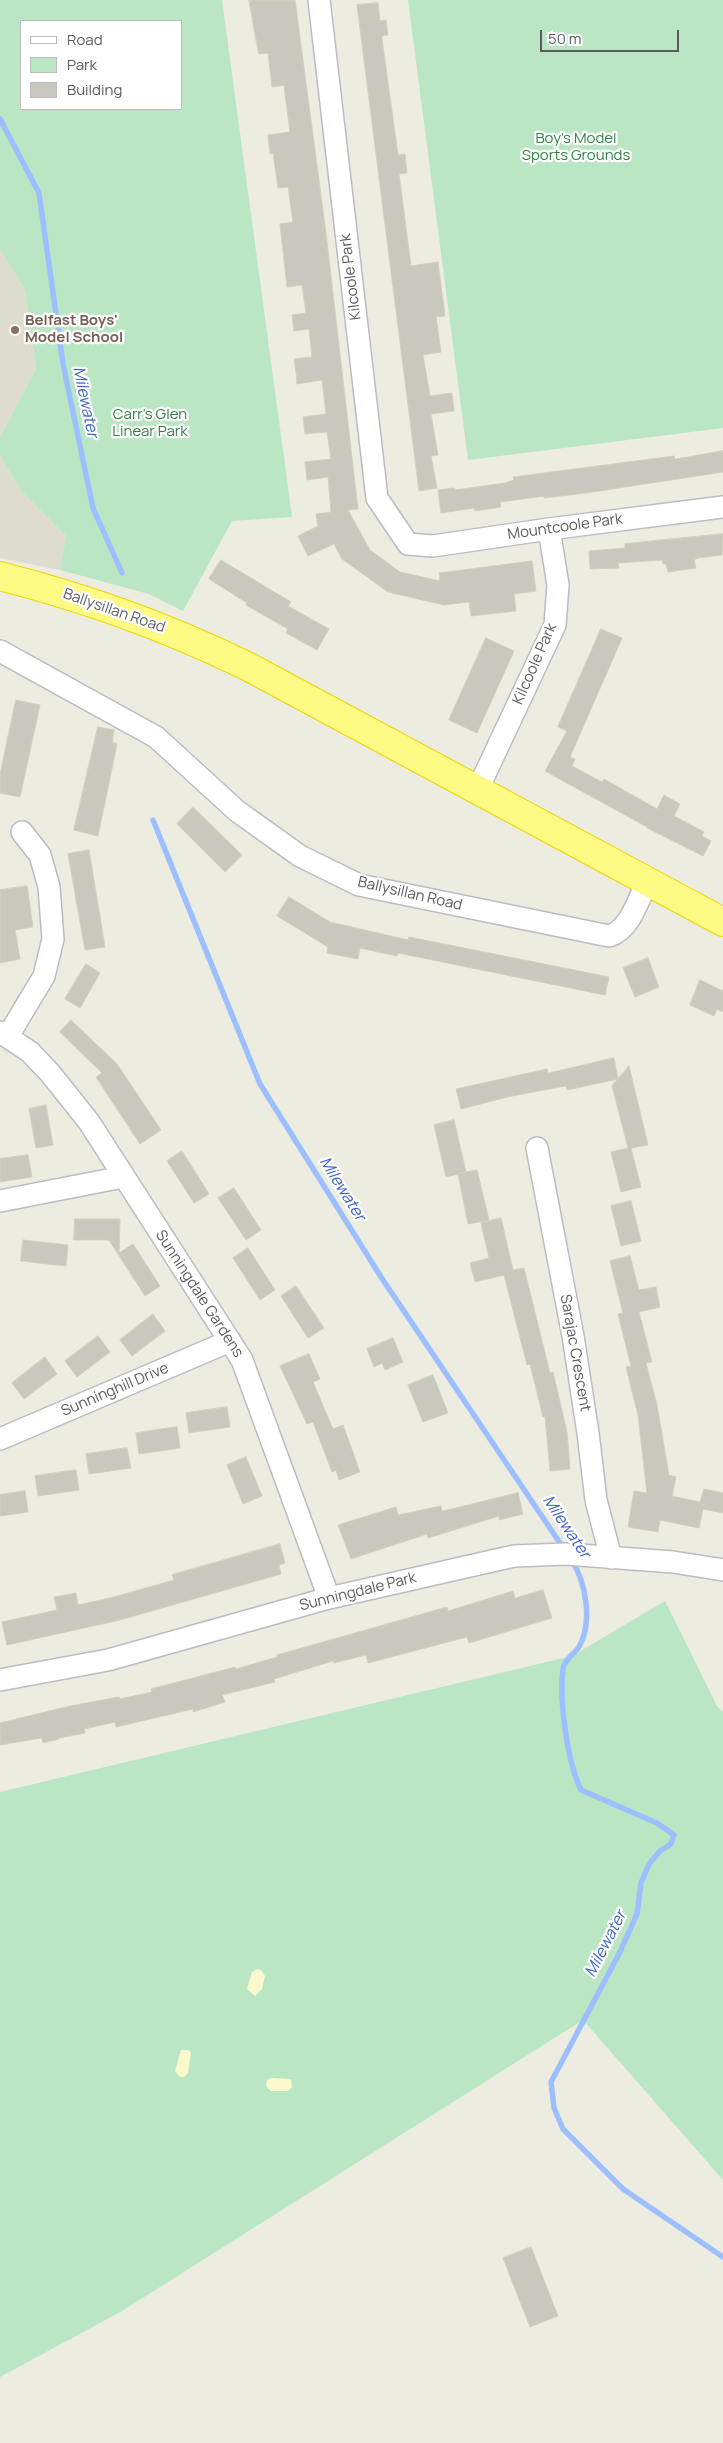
<!DOCTYPE html>
<style>
body{margin:0}
#map{position:relative;width:723px;height:2443px;overflow:hidden;background:#ecece0;font-family:Manrope,sans-serif}
canvas{display:block}
.legend{position:absolute;left:20px;top:20px;width:162px;height:90px;box-sizing:border-box;background:#fff;border:1px solid #bdbdc0;margin:0;padding:6px 9px;list-style:none;font-size:15px;color:#595b62}
.legend li{display:flex;align-items:center;gap:10px;height:25px}
.legend b{width:25px;border:1px solid #bdbdc0}
.scale{position:absolute;left:540px;top:30px;width:139px;height:22px;box-sizing:border-box;border:2px solid #595b62;border-top:0;padding-left:6px;font-size:15px;line-height:18px;white-space:nowrap;color:#595b62;-webkit-text-stroke:4px #fff;paint-order:stroke}
</style>
<div id="map">
<canvas width="723" height="2443"></canvas>
<ul class="legend">
<li><b style="height:6px;background:#fff"></b>Road</li>
<li><b style="height:14px;background:#bbe6c4"></b>Park</li>
<li><b style="height:14px;background:#c9c8bf"></b>Building</li>
</ul>
<div class="scale">50 m</div>
</div>
<script>
const c = document.querySelector('canvas').getContext('2d');
c.lineJoin = 'round';
function fillPath(path, color) { c.fillStyle = color; c.fill(path, 'evenodd'); }
function trace(path, color, width, dash) { c.strokeStyle = color; c.lineWidth = width; c.lineCap = dash ? 'butt' : 'round'; c.setLineDash(dash || []); c.stroke(path); }
function label(font, color, halo, rows, align = 'center') {
  c.font = font + ' Manrope,sans-serif'; c.lineWidth = 4.5; c.setLineDash([]); c.textBaseline = 'middle'; c.strokeStyle = halo; c.fillStyle = color; for (const [text, x, y, turn = 0] of rows) {
    c.save(); c.translate(x, y); c.rotate((+turn || 0) * Math.PI / 180); c.textAlign = isNaN(turn) ? turn : align; if (halo) c.strokeText(text, 0, 0); c.fillText(text, 0, 0); c.restore();
  }
}
const education = new Path2D(`
 M0,249L25,290L36,369L0,437Z
 M0,455L21,491L66,536L60,570L0,558Z`);
const green = new Path2D(`
 M0,0H222L292,517L232,521L183,611L149,594L60,570L66,536L21,491L0,455V437L36,369L25,290L0,249ZM21,21H181V109H21Z
 M408,0H723V428L468,460Z
 M665,1601L717,1706L723,1712V2180L583,2020L122,2311L0,2377V1792L572,1656Z`);
const sand = new Path2D(`
 M257,1969L261,1970L265,1976L262,1989L255,1996L247,1989L252,1972Z
 M181,2050H188L191,2053L188,2073L184,2077H180L175,2071Z
 M271,2078L291,2079L292,2087L288,2091H271L266,2086L267,2080Z`);
const stream = new Path2D(`
 M0,119L39,193L63,364L93,508L122,573
 M153,820L260,1084L381,1277L564,1549
 M571,1559C586,1582 593,1622 579,1647C574,1654 564,1660 563,1669C559,1700 567,1761 581,1790L657,1823L674,1835L671,1844L660,1851L649,1864L641,1883L637,1914L619,1954L551,2082L554,2108L563,2129L623,2189L723,2257`);
const building = new Path2D(`
 M249,0H295L326,233L356,492L358,509L348,510L370,550L400,572L440,581L439,573L532,561L536,591L514,594L516,611L471,616L469,602L444,605L388,592L342,559L334,544L308,556L298,536L318,526L316,514L331,512L328,477L307,480L305,462L331,459L327,432L305,434L303,417L326,414L322,380L297,384L296,372L294,359L312,357L309,329L294,331L292,315L306,313L302,285L287,287L280,224L293,222L288,187L278,188L273,153L270,154L268,135L290,132L285,94L284,85L272,87L268,53L259,54Z
 M378,3L380,21L386,20L388,35L382,36V39L398,155L405,154L407,173L399,174L411,266L438,262L439,270L445,316L436,317L441,352L423,355L430,396L452,393L454,411L431,414L438,455L431,456L437,488L419,491L357,5Z
 M723,451V472L586,493L544,498V496L500,502L501,507L475,511L474,508L441,513L438,490L454,488L455,490L505,483L514,480L513,477L674,456L675,459Z
 M723,534L722,555L698,558L694,560L696,568L668,572L666,564H663L662,560L618,563L619,568L590,569L589,551L625,548V544Z
 M221,560L291,602L288,606L329,629L317,650L286,633L288,629L246,605L247,603L209,579Z
 M601,629L622,638L570,757L575,759L572,766L602,782L604,779L657,809L664,795L680,804L674,816L704,832L702,836L711,841L703,856L647,828V827L545,771L567,731L558,727Z
 M486,638L514,651L477,733L449,720Z
 M16,700L40,705L20,797L0,793V775Z
 M98,727L114,730L112,742L117,744L98,836L74,830Z
 M193,807L242,855L225,872L177,824Z
 M89,850L105,947L85,950L68,854Z
 M27,886L33,927L15,930L20,959L0,963V890Z
 M289,897L330,922L408,940L409,937L609,977L605,995L398,953L397,956L360,948L358,959L327,953L328,947L277,916Z
 M648,958L659,987L635,997L623,968Z
 M86,964L100,973L80,1008L65,999Z
 M700,980L723,991V1012L717,1009L714,1016L690,1005Z
 M71,1020L117,1064L161,1130L140,1144L96,1077L102,1073L60,1032Z
 M614,1058L618,1079L567,1090L566,1086L512,1096L461,1109L456,1089L547,1069L548,1073Z
 M629,1066L648,1145L631,1148L641,1187L621,1192L611,1152L628,1148L612,1086Z
 M46,1105L53,1145L36,1148L29,1109Z
 M454,1120L466,1172L446,1177L434,1125Z
 M182,1151L209,1194L194,1203L167,1161Z
 M28,1155L32,1177L0,1182V1159Z
 M477,1170L489,1220L468,1224L458,1174Z
 M234,1188L261,1230L246,1240L218,1198Z
 M631,1201L641,1241L621,1246L611,1206Z
 M501,1218L513,1270L524,1268L550,1373L553,1372L567,1432L570,1469L550,1471L545,1416L543,1417L530,1364L527,1365L504,1275L475,1282L470,1263L489,1258L481,1223Z
 M75,1219H120L119,1253L133,1244L160,1286L145,1296L109,1240H74Z
 M23,1240L68,1245L66,1266L21,1261Z
 M248,1248L275,1290L260,1300L233,1258Z
 M630,1256L639,1290L656,1287L660,1307L639,1312L652,1362L646,1363L657,1405L669,1475L676,1477L672,1496L700,1502L704,1489L723,1493V1513L703,1509L699,1528L660,1520L658,1532L628,1527L634,1491L647,1493L638,1415L626,1367L631,1366L618,1314L623,1313L610,1261Z
 M296,1286L324,1328L308,1338L281,1296Z
 M153,1314L165,1331L132,1356L120,1340Z
 M98,1336L110,1352L77,1377L65,1361Z
 M393,1338L403,1362L385,1370L382,1363L374,1367L367,1349Z
 M309,1354L320,1379L313,1382L333,1429L343,1425L360,1472L339,1480L336,1470L332,1472L313,1422L307,1424L280,1366Z
 M45,1357L57,1374L24,1399L12,1383Z
 M433,1375L448,1413L423,1422L408,1385Z
 M227,1407L230,1427L189,1433L186,1413Z
 M177,1427L180,1448L139,1454L136,1433Z
 M127,1448L131,1468L89,1474L86,1454Z
 M246,1457L262,1496L243,1504L227,1465Z
 M76,1470L79,1490L38,1496L35,1476Z
 M25,1491L28,1512L0,1516V1495Z
 M518,1493L523,1514L499,1520V1516L428,1538L427,1534L351,1559L338,1525L396,1507L398,1515L441,1506L442,1511Z
 M280,1544L285,1563L279,1565L281,1574L120,1620L7,1645L2,1622L57,1610L54,1597L76,1593L78,1605L114,1597L174,1580L172,1575Z
 M543,1590L552,1618L469,1643L467,1637L368,1663L366,1655L334,1663L333,1661L274,1679L275,1682L222,1695L225,1702L193,1712V1709L116,1727L115,1722L84,1729L85,1733L59,1738V1739L43,1743L42,1738L0,1745V1723L70,1706L119,1697L120,1699L152,1692L151,1689L235,1667L236,1669L277,1657V1655L447,1607L448,1611L513,1591L515,1598Z
 M531,2247L558,2316L530,2327L503,2258Z`);
const street = new Path2D(`
 M319,0L377,498L408,544L433,546L549,529L723,507
 M0,651L156,737L237,811L300,856L359,885L609,936C630,930 638,900 647,882
 M475,789L484,776L555,625L558,585L549,529
 M0,1032L30,1052L50,1073L89,1122L242,1360L329,1598
 M8,1036L44,976L53,939L49,887L40,855L22,832
 M537,1148L573,1336L588,1433L596,1500L611,1558
 M0,1201L123,1177
 M0,1439L230,1341
 M0,1680L108,1660L329,1598L514,1556L566,1554L673,1562L723,1570`);
const highway = new Path2D(`
 M0,576C89,599 164,626 247,666L723,922`);
const markers = [
 [15,330,5,"#8d6e63"]
];
const parkNames = [
 ["Boy's Model",576,139],
 ["Sports Grounds",576,156],
 ["Carr's Glen",150,415],
 ["Linear Park",150,432]
];
const streetNames = [
 ["Kilcoole Park",351,277,-97],
 ["Mountcoole Park",565,527,-8],
 ["Ballysillan Road",114,611,19],
 ["Kilcoole Park",535,664,-66],
 ["Ballysillan Road",410,894,13],
 ["Sunningdale Gardens",199,1294,57],
 ["Sarajac Crescent",575,1353,80],
 ["Sunninghill Drive",115,1390,-23],
 ["Sunningdale Park",358,1592,-14]
];
const educationNames = [
 ["Belfast Boys'",25,321],
 ["Model School",25,338]
];
const waterNames = [
 ["Milewater",85,402,78],
 ["Milewater",342,1189,58],
 ["Milewater",566,1527,56],
 ["Milewater",606,1944,-63]
];
fillPath(education, '#dddccf');
fillPath(green, '#bbe6c4');
fillPath(sand, '#fbfacc');
trace(stream, '#9dbfff', 5.5);
fillPath(building, '#c9c8bf');
trace(building, '#d1cfbe', 1);
trace(street, '#bbbcc2', 24);
trace(highway, '#ecd500', 30);
trace(street, '#fff', 21);
trace(highway, '#fffa84', 28);
for (const [x, y, r, color] of markers) { const dot = new Path2D(); dot.arc(x, y, r, 0, 2 * Math.PI); c.fillStyle = color; c.fill(dot); trace(dot, '#fff', 2); }
label('15px', '#308145', '#fff', parkNames);
label('15px', '#595b62', '#fff', streetNames);
label('bold 15px', '#785e54', '#fff', educationNames, 'left');
label('italic 16px', '#3c62c6', '#fff', waterNames);
</script>
